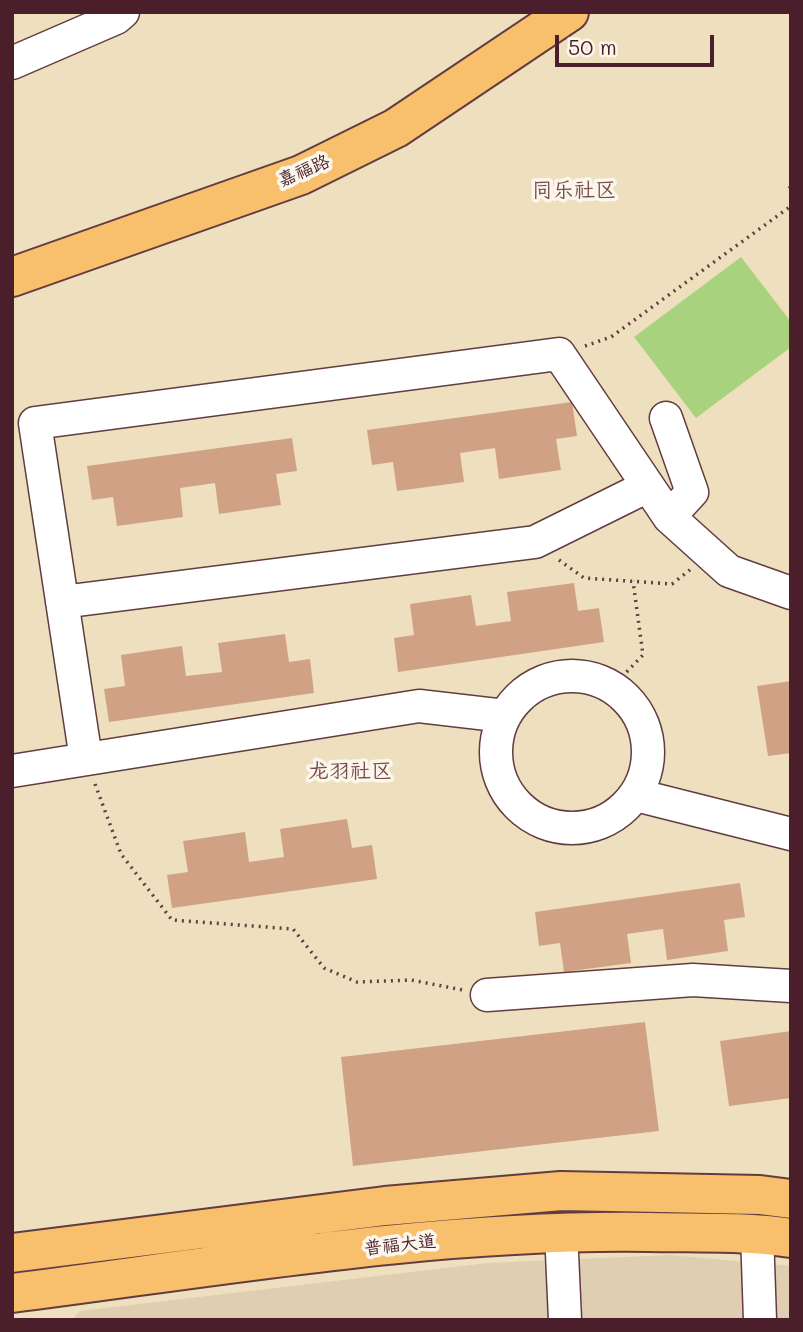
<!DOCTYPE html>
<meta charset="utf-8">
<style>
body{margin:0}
#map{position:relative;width:803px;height:1332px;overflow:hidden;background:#eee0bf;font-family:Mali,sans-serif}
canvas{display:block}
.frame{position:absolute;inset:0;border:14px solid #4a1f2b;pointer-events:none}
.scale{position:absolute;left:555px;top:35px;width:159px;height:32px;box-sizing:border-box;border:4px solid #4a1f2b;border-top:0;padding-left:9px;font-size:21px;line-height:24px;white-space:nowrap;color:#4a1f2b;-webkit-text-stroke:5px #fbf7ec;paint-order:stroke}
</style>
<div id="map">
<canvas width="803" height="1332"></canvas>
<div class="frame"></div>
<div class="scale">50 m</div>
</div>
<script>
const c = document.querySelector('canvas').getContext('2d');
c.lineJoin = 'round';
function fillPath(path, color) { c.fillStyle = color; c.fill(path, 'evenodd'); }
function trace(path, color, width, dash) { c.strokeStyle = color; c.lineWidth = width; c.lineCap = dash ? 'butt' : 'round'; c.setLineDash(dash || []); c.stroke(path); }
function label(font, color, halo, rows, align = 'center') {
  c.font = font + ' Mali,"LXGW WenKai TC",sans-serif'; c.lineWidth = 7; c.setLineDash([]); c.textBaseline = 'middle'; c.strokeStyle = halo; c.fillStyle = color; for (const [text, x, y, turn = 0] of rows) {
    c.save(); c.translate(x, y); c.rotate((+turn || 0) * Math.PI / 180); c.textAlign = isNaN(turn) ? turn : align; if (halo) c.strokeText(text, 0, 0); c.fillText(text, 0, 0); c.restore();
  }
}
const built = new Path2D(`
 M670,1255L791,1266V1320H72L80,1311L488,1263Z`);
const green = new Path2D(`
 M741,257L791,322V347L696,418L634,337Z`);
const building = new Path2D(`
 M572,402L577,436L556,439L561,470L499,479L495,448L460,453L464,482L397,491L393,462L372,465L367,430Z
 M292,438L297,471L276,474L281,505L219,514L215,483L180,488L183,517L117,526L113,497L92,500L87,466Z
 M574,583L578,611L599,608L604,642L398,672L394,638L414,635L410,604L471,595L476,626L511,621L507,592Z
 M285,634L289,662L310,659L314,693L109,722L104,689L125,686L121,655L182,646L186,676L222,672L218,643Z
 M791,681V753L768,756L757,686Z
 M347,819L352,848L372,845L377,879L172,908L167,875L188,872L183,841L245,832L249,862L284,857L280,829Z
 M740,883L745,917L724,920L728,951L667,960L663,929L627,934L631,963L564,972L560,943L539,946L535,912Z
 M645,1022L659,1131L353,1166L341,1057Z
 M791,1031V1098L729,1106L720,1041Z`);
const path = new Path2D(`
 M789,186L791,188
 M585,346L611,337L791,206
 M559,560L584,578L672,584L691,569
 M612,687L643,655L633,581
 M95,784L121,854L172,920L293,929L324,968L357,982L411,980L463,990`);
const minor = new Path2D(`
 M12,63L116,18L123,12
 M666,418L692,492L669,517
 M62,602L535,542L648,486
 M496 752a76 76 0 1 1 152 0a76 76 0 1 1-152 0Z
 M86,759L35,423L559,354L669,517L729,571L791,593
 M12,771L419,706L505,716
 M636,795L791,834
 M487,995L693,980L791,986
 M561,1231L565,1320
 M757,1233L760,1320`);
const major = new Path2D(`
 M12,277L301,175L396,128L569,12
 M12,1253L385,1206L561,1191L760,1195L791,1199
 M12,1293C223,1266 435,1229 648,1232C696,1233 744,1231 791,1238`);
const streetNames = [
 ["嘉福路",304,171,-23],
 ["普福大道",400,1245,-6]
];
const quarterNames = [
 ["同乐社区",574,191],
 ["龙羽社区",350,772]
];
fillPath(built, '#dfceb1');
fillPath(green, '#a8d27d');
fillPath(building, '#d0a184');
trace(minor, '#633c41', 35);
trace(major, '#633c41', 42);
trace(path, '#633c41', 3.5, [2, 5]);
trace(minor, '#fff', 32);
trace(major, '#f8bf6c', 38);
label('18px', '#4a1f2b', '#fbf7ec', streetNames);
label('21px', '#794c4a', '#fbf7ec', quarterNames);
</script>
